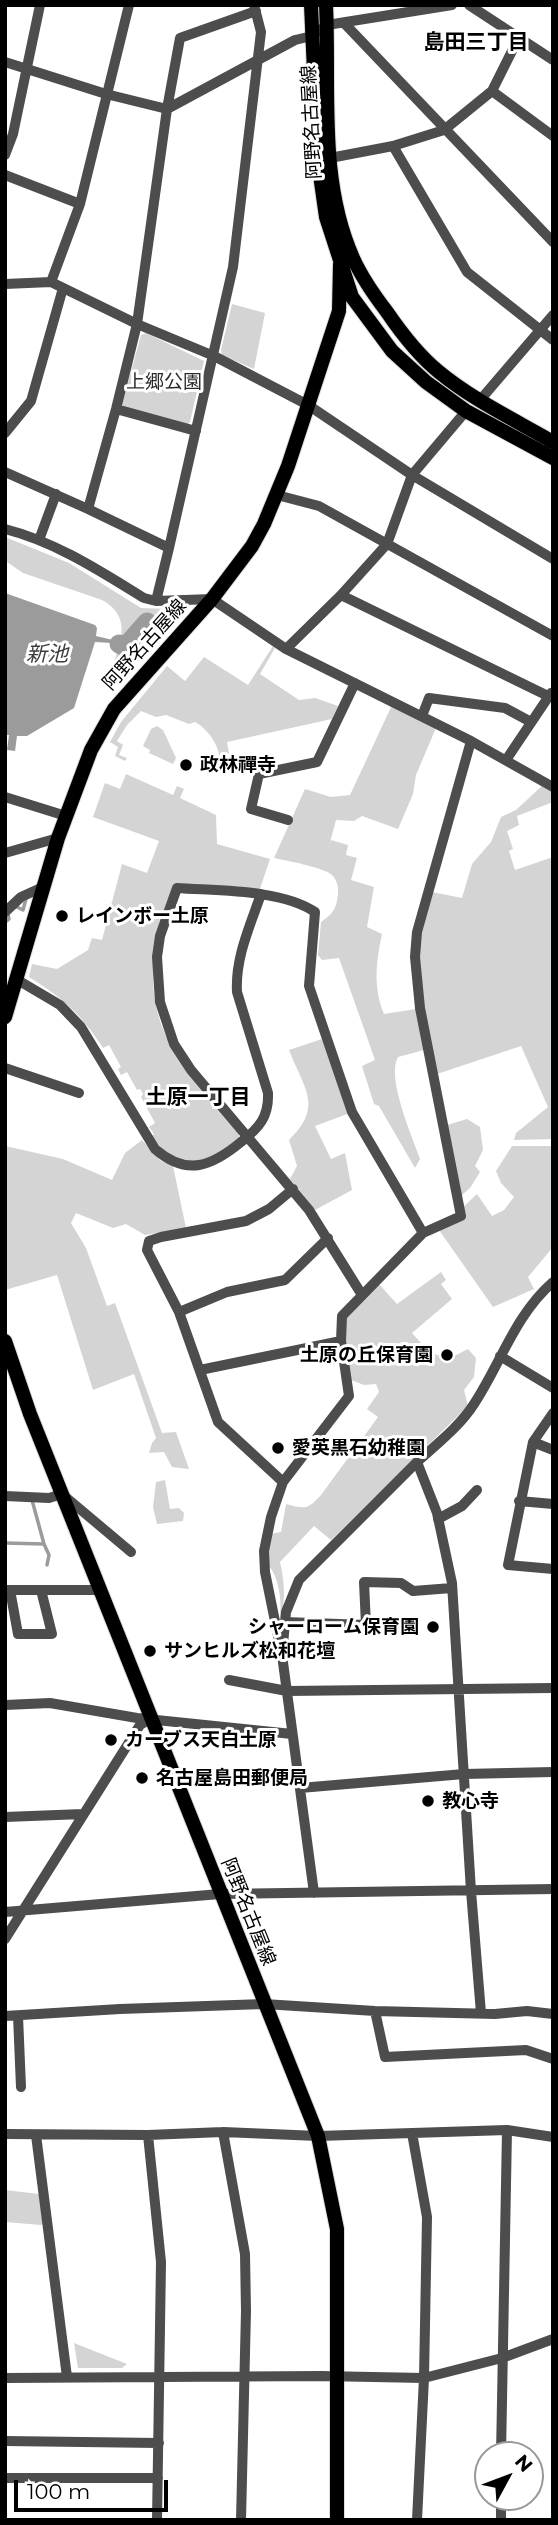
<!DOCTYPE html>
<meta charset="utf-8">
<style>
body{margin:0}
#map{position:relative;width:558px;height:2525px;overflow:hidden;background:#fff;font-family:Montserrat,sans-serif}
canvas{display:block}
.frame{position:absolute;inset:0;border:7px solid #000;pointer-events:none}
.north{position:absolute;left:474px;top:2441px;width:70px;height:70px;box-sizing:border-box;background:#fff;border:2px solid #999;border-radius:50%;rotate:49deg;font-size:19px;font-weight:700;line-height:28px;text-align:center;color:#000}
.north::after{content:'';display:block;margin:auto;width:24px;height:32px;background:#000;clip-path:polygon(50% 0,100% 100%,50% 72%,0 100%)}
.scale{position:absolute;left:14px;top:2480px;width:154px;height:32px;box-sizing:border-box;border:4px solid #000;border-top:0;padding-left:9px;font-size:21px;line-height:24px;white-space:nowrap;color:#000;-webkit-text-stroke:5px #fff;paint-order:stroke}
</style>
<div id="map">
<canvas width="558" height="2525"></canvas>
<div class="frame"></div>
<div class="north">N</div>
<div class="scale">100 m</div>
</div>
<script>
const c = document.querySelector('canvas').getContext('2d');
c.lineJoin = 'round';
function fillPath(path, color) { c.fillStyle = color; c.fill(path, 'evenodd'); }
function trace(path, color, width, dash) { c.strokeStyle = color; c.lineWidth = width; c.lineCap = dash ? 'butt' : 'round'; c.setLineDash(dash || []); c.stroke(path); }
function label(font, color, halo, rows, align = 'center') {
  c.font = font + ' Montserrat,"Noto Sans JP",sans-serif'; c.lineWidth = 6; c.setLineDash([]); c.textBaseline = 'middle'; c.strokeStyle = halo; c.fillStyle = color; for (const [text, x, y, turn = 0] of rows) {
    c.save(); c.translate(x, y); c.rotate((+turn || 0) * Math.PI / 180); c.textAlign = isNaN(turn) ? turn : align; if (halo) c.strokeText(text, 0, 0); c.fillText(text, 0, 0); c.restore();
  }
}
const green = new Path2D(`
 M232,304L265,313L254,369L222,355L221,350Z
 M146,333L204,361L190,422L186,426L125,409L122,404L141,335Z
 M5,537L69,563L141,608L168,609L173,615L109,686L108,681C116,651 137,619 102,600L23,573L7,562Z
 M273,646L275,648L260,674L299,700L315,698L338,706L332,719L227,742L229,753L220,763C220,746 209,730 195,722L189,724L166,715L156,717L141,711L127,725L117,741L123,745L119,755L127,758L125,761L115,756L118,747L110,742L121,722L167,666L185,681L204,657L248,685Z
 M392,705L436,728L416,775L413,794L398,829L362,816L354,821L336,820L328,850L331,840L348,845L346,855L357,858L351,880L374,887L367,927L382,934C376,962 373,987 384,1014L416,1009L424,1050L398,1057C386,1077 412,1136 420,1159L415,1168L379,1106L374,1104L362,1066L375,1060L339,958L322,960L318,955L321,922C330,916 335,911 337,901C339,892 339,882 332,875C323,867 287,861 274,858L305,789L331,797L350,795Z
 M157,726L163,730L176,758L173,764L149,753L150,750L143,746L151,729Z
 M126,774L173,795L177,786L184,789L180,798L216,815L217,844L270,859L260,889L174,883C154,937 141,989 170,1044C176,1055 185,1064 193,1074C208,1094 223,1113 239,1133L238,1141C208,1164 175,1173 152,1136L154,1134L149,1127L155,1123L141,1097L143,1094L140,1089L137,1090L127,1072L121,1075L118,1069L121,1067L109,1045L103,1048C80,1013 64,999 29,977L32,964L57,969L88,950L92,938L102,940L122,864L147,873L159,841L93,817L105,783L120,789Z
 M543,785L553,790V802L517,816L519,825L507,831L513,849L509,851L515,870L553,857V1139L514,1140L516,1133L548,1107L521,1046L437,1074C428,1029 415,981 420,934C422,920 428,906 432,892L462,898L472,864L491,842L501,817L516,810Z
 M322,1039L350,1113L315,1126L331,1159L345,1153L352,1190L315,1210L290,1179L297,1166L289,1140C324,1106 304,1089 289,1050Z
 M467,1119L480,1127L483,1150L475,1166L480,1172L470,1188L461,1196L447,1125Z
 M142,1140L161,1161L173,1166L186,1228L145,1235L126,1224L113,1228L76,1213L71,1223L86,1248L107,1306L115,1303L162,1433L176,1432L189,1469L172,1467L164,1452L149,1453L152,1443L156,1438L134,1374L93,1390L57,1275L5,1290V1146L63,1159L112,1180L125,1153Z
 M512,1146H553V1247L528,1277L534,1289L493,1307L439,1230L477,1194L492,1216L504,1210L514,1197L501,1183L496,1171Z
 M441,1272L446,1280L441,1284L452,1299L412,1333L430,1353L450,1358L468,1349L476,1358L474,1377L464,1390L468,1406L331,1540L314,1526L280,1562C285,1585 286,1602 279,1624C283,1607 280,1576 267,1564L271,1534L281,1532L286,1504C306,1509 307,1510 321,1495L378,1417L367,1409L379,1392L376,1384L364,1385L351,1380L345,1341V1317L379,1284L397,1304Z
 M165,1480L170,1509L179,1508L184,1513L183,1521L157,1524L153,1507L156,1482Z
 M5,2190L39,2194L43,2224L41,2225L5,2222Z
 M74,2343L127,2364L122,2368H78Z`);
const water = new Path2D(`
 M5,593L95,625L97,628L96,636L113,640L112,643L95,642L74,708L27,736H17L15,751L7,750L9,735H5Z`);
const stream = new Path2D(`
 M120,664L134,644
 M17,907L23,910L26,899
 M5,922L9,919L8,914
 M32,1500L44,1544
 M5,1543L44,1544L49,1555L47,1565`);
const river = new Path2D(`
 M119,644L125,647L147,622`);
const minor = new Path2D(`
 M469,5L553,60
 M345,24L553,242
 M5,62L106,94L167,109L295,40L312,36L327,25L452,5
 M492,91L553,136
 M393,146L467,272L553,340
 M5,155L13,134L40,5
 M330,158L393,146L444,130L492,91L519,37
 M5,175L80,204
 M51,282L80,204L129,5
 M5,284L51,282L137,324L214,356L308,405L412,475L553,559
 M481,399L553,315
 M116,409L196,431
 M5,433L31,401L63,288
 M5,472L88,509
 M277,495L319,506L553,636
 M5,529C56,542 100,571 144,598L156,601L212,599L286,649L471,741L553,787
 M39,540L56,494
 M169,548L233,267L261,32L254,5
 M341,595L548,696
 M156,601L169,548L88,509L116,409L137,324L167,109L180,38L256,11
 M286,649L341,595L387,544L412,475L466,411
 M422,716L429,698L505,708L531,722
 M506,760L551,693
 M5,797L66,816
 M288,820L251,809L259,774L317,762L355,683
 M5,853L58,838
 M5,912L21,897L43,887
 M16,979L60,1005L81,1027L155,1149C187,1177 212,1166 241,1142C259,1128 269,1117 268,1093L237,992C235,958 250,926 261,894
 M5,1068L79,1093
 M362,1295L309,1210L191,1070L174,1044L160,1002L157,957L160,936L177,888C217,891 281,889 315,912L309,986L352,1112L423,1233
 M179,1312L227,1292L285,1280L328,1238
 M500,1356L553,1388
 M200,1370L341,1341
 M553,1413L533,1442L508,1565L553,1569
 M533,1442L553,1450
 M417,1462C437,1444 460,1426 474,1404C501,1363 515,1315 553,1282
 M283,1482L218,1422L179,1312L147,1250L149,1241L161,1237L246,1221L269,1209L293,1189
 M5,1496L49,1498L62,1494L131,1552
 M519,1501L553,1504
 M438,1519L462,1506L477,1490
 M6,1590H101
 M10,1590L18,1634H52L41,1590
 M285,1622L366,1625L364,1582L401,1583L413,1591L452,1588
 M280,1646L265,1572L264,1551L271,1517L283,1482L349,1396L341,1341L342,1316L423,1233L461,1216L420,1008L415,957L417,932L471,741
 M229,1680L287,1691L553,1688
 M5,1705L50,1703L137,1718L292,1734
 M300,1788L464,1774L553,1772
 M5,1817L83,1814
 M314,1893L282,1655L286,1612L299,1580L417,1462L437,1513L452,1583L471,1891L481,2013
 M5,1912L220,1894L553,1889
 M5,1939L140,1725L150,1719
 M375,2011L385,2057L526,2050L553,2059
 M5,2016L120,2009L264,2004L375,2011L495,2014L527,2011L553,2014
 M18,2016L21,2087
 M223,2132L245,2254L246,2311L241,2520
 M412,2133L427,2217L424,2378L417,2520
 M5,2134L148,2135L223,2132L318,2136L507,2130L553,2137
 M36,2135L67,2377
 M148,2135L161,2262L157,2520
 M5,2378L321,2376L424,2378L502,2358L553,2339
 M5,2441L159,2443
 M501,2455L507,2130
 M5,2478H158
 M501,2520V2497`);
const major = new Path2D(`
 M311,5L318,161L326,217L352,297L392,351L426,382L466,411L553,458
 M326,5C330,88 318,180 353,258C362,278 374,295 387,312C402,334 418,355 439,372C473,400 515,420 553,442
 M5,1017L58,838L91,750L114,709L212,599L252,546L264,524L288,466L339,311L340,264
 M5,1341L30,1414L318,2136L337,2229V2520`);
const markers = [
 [186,765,7,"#000"],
 [62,916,7,"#000"],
 [447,1355,7,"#000"],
 [278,1448,7,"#000"],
 [433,1627,7,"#000"],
 [150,1651,7,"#000"],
 [111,1740,7,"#000"],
 [142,1778,7,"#000"],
 [428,1801,7,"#000"]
];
const streetNames = [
 ["阿野名古屋線",312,122,-93],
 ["阿野名古屋線",145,645,-48],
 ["阿野名古屋線",248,1912,68]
];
const parkNames = [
 ["上郷公園",164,382]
];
const poiNames = [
 ["政林禪寺",200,765],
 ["レインボー土原",76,916],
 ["土原の丘保育園",433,1355,"right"],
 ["愛英黒石幼稚園",292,1448],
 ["シャーローム保育園",419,1627,"right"],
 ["サンヒルズ松和花壇",164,1651],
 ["カーブス天白土原",125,1740],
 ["名古屋島田郵便局",156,1778],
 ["教心寺",442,1801]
];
const neighbourhoodNames = [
 ["島田三丁目",476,43],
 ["土原一丁目",198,1098]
];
const waterNames = [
 ["新池",47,655]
];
fillPath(green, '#d4d4d4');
fillPath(water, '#9b9b9b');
trace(stream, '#9b9b9b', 3.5);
trace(river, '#9b9b9b', 19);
trace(major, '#dbdbdb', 16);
trace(minor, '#4d4d4d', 10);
trace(major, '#000', 14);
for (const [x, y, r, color] of markers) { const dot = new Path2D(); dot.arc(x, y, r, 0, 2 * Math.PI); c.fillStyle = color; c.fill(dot); trace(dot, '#fff', 2.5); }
label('19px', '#000', '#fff', streetNames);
label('19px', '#2b2b2b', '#fff', parkNames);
label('bold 19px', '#000', '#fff', poiNames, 'left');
label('bold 21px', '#000', '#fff', neighbourhoodNames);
label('italic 21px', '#3c3c3c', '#fff', waterNames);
</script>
